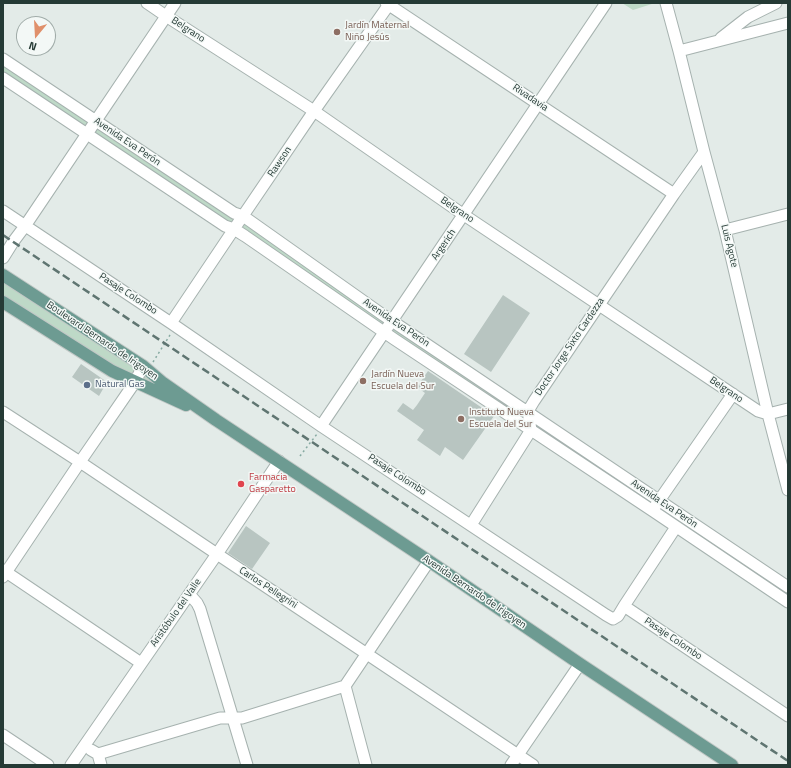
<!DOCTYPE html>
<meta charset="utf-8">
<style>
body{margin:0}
#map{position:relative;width:791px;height:768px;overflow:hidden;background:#e3ebe8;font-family:"Titillium Web",sans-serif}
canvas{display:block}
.frame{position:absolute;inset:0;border:4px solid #253a35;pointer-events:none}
.north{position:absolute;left:16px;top:16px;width:40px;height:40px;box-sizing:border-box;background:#f3f8f6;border:1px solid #a1aca9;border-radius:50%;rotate:198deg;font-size:11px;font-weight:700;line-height:16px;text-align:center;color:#253a35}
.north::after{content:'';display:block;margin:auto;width:14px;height:18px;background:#e0906b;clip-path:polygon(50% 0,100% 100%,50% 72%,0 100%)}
</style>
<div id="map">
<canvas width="791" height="768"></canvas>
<div class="frame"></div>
<div class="north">N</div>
</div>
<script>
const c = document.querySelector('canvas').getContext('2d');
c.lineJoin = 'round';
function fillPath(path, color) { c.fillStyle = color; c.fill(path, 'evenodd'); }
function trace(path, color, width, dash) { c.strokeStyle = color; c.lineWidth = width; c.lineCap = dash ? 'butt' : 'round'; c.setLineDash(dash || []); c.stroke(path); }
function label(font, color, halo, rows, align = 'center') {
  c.font = font + ' "Titillium Web",sans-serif'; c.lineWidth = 3; c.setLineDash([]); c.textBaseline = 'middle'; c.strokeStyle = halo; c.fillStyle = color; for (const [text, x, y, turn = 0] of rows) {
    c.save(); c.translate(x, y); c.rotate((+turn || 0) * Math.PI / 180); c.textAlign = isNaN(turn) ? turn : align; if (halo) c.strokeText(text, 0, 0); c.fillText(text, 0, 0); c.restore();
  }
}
const green = new Path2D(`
 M622,3H655L633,10Z
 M3,62L106,130L788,589V595L665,515L3,73Z
 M3,275L216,420L121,376L3,302Z`);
const building = new Path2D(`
 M503,295L530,313L491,372L464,354Z
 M81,364L107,382L99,396L72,377Z
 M428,371L494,416L463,460L445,447L440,456L417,440L424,430L397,411L403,403L413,410L417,405L425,393L417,387Z
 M246,526L270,543L252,569L228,553Z`);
const path = new Path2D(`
 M153,362L170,335
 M300,456L317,434`);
const minor = new Path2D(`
 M147,3L166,16L314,111L464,215L758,411L768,414L788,409
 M386,3L674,194
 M666,3L679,51L704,152L725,230L768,414L788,490
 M721,38L748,17L776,3
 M679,51L788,23
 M3,59L234,213L243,216L383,315L788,587
 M3,78L225,226L234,229L245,236L394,339L653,511L788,602
 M3,211L171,323L321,426L606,615L613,619L618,616L624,606L788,716
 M725,230L788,214
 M3,258L13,242L25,226L175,3
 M171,323L234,229L314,111L390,3
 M3,412L80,462L217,554L367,654L533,765
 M321,426L606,3
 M656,505L733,394
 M471,525L531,430L528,411L534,401L674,194L704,152
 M3,570L141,663
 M3,577L80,462L135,382L143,366
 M189,594L197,603L200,609L247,765
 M624,606L676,527
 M345,686L429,561
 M345,686L366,765
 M3,735L48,765
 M91,750L98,754L101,765
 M98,754L220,718H242L345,686
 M71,765L217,554L279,461
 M511,765L580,664`);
const major = new Path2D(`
 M3,275L143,366L163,383L216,420L429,561L580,664L732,765
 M3,302L112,371L186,405`);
const rail = new Path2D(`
 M3,235L788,761`);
const markers = [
 [337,32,4,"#8d6e63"],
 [363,381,4,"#8d6e63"],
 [87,385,4,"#5c6f8a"],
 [461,419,4,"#8d6e63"],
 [241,484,4,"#e0444e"]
];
const educationNames = [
 ["Jardín Maternal",345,26],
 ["Niño Jesús",345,38],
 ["Jardín Nueva",371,375],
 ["Escuela del Sur",371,387],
 ["Instituto Nueva",469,413],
 ["Escuela del Sur",469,425]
];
const streetNames = [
 ["Belgrano",188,30,33],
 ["Rivadavia",530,98,34],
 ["Avenida Eva Perón",127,142,34],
 ["Rawson",280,162,-56],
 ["Belgrano",457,210,34],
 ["Argerich",444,245,-56],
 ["Luis Agote",729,246,76],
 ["Pasaje Colombo",128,294,33],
 ["Avenida Eva Perón",396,323,34],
 ["Boulevard Bernardo de Irigoyen",102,341,34],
 ["Doctor Jorge Sixto Cardezza",570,347,-56],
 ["Belgrano",726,390,34],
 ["Pasaje Colombo",397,475,33],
 ["Avenida Eva Perón",664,504,34],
 ["Carlos Pellegrini",268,588,33],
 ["Avenida Bernardo de Irigoyen",474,592,34],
 ["Aristóbulo del Valle",176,613,-55],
 ["Pasaje Colombo",673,639,34]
];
const serviceNames = [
 ["Natural Gas",95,385]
];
const healthNames = [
 ["Farmacia",249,478],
 ["Gasparetto",249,490]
];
fillPath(green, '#bed9c7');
fillPath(building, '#b8c5c1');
trace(minor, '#a6b2af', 13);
trace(major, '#c2c8c6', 14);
trace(path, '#87aaa2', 1.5, [2, 3]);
trace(minor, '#fff', 11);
trace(major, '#6d9b92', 12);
trace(rail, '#5f7571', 2.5, [8, 4]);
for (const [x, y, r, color] of markers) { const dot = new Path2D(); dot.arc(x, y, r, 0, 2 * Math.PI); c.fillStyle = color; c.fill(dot); trace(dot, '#f3f8f6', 1.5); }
label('10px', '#785e54', '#f3f8f6', educationNames, 'left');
label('10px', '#253a35', '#f3f8f6', streetNames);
label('10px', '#4e5e75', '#f3f8f6', serviceNames, 'left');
label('10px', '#be3a42', '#f3f8f6', healthNames, 'left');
</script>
